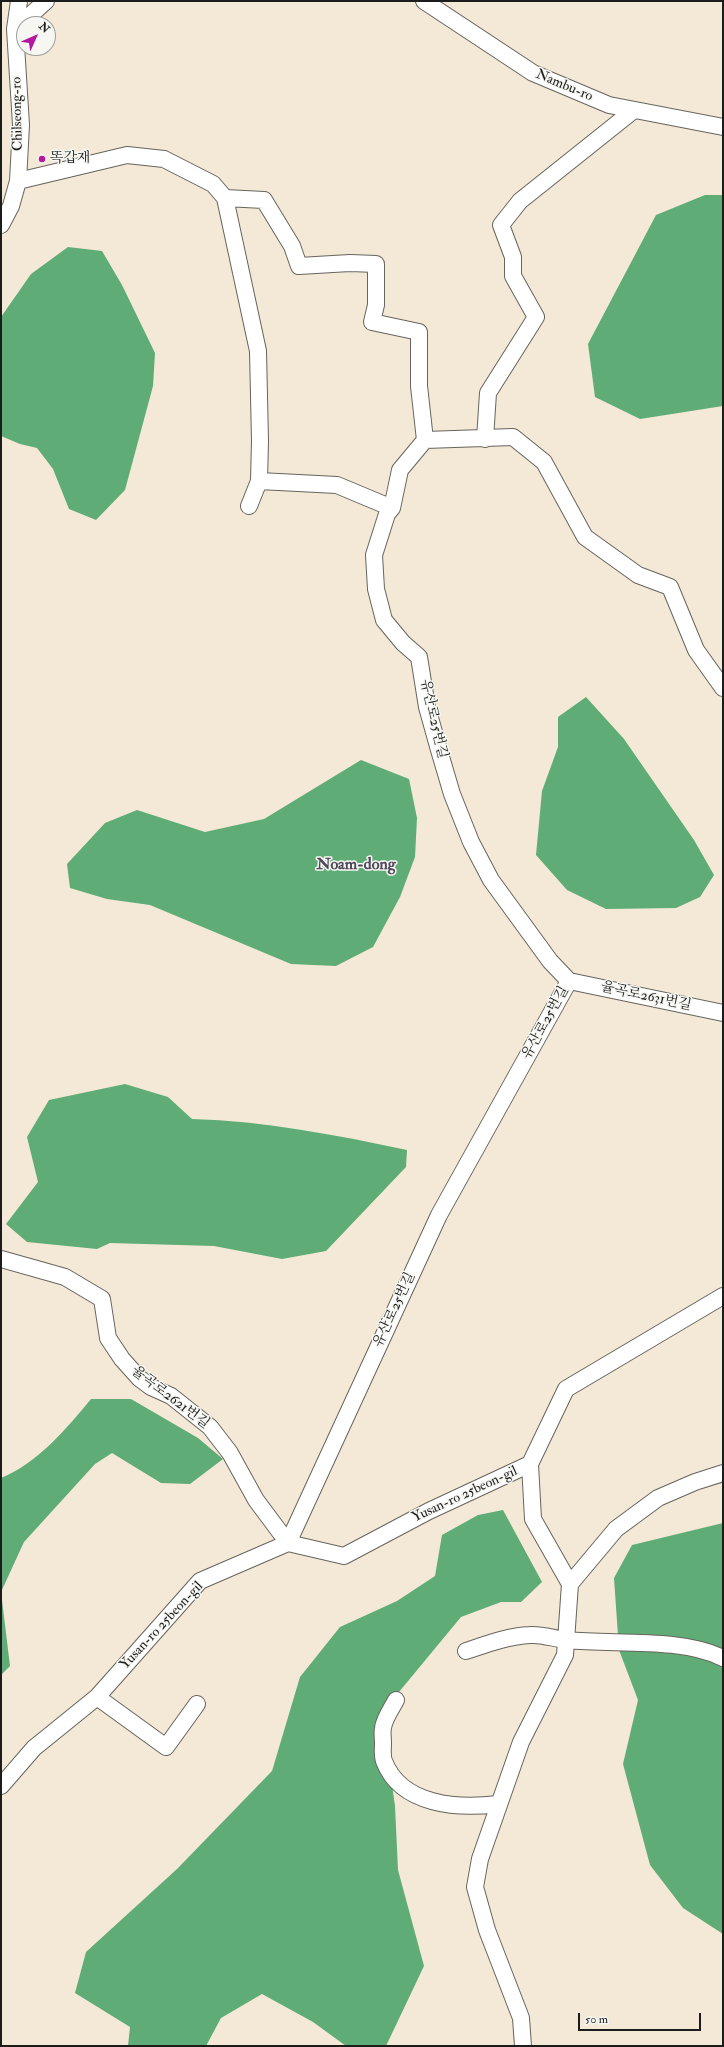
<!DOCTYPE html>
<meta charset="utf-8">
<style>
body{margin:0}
#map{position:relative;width:724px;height:2047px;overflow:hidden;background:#f3e9d6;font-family:"IM FELL Double Pica",serif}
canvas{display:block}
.frame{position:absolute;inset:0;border:2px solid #1c1c1c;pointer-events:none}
.north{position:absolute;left:16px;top:16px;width:40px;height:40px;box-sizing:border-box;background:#f6f6f2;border:1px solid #9f9f9c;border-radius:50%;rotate:45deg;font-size:11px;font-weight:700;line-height:16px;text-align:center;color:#1c1c1c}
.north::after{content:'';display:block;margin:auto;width:14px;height:18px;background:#b5179e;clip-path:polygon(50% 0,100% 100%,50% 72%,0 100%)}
.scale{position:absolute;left:578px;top:2013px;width:123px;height:18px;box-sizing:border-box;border:2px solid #1c1c1c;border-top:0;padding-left:5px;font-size:12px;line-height:14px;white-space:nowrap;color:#1c1c1c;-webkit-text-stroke:3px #f6f6f2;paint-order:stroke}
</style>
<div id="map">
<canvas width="724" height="2047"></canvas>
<div class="frame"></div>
<div class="north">N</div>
<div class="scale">50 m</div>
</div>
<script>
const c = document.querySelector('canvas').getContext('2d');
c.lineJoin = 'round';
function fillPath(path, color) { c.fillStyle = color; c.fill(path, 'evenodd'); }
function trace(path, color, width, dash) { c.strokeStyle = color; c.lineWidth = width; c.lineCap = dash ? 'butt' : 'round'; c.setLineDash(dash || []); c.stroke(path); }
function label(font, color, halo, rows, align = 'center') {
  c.font = font + ' "IM FELL Double Pica","Noto Serif KR",serif'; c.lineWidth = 3; c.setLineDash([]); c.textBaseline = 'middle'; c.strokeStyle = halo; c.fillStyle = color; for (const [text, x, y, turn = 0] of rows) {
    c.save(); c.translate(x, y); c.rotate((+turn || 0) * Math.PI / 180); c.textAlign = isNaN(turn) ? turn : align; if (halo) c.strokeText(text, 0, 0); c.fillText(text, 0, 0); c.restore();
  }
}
const forest = new Path2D(`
 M705,195H723V406L640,419L595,397L588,344L656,215Z
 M68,247L102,251L122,285L155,353L153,386L125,490L96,520L69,509L53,469L37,448L20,444L1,436V317L31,274Z
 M586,697L624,739L694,840L714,875L700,897L676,908L606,909L567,890L536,855L542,791L558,747V717Z
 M361,760L409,779L417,818L415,857L400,897L373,947L336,966L291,964L150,905L107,899L70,888L67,864L105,823L137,810L205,832L264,819Z
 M125,1084L168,1097L192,1119C265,1121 336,1135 407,1150L406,1167L326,1251L282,1259L214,1246L110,1243L97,1249L27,1242L6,1224L38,1182L27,1137L49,1100Z
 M91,1399H131L198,1438L223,1459L190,1484L161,1483L112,1453L95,1464L24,1542L1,1592V1478C38,1463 66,1429 91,1399Z
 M503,1510L542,1582L521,1602H501L461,1617L394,1698L385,1736L395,1806L398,1870L424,1966L386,2046H346L313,2022L262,1994L221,2018L206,2046H128L130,2027L75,1993L86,1952L177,1869L272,1771L300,1677L340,1627L397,1601L435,1576L442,1535L478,1515Z
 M723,1523V1934L683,1908L650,1865L623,1764L638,1700L619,1650L614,1578L632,1545Z
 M1,1592L10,1666L1,1675Z`);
const minor = new Path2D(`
 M424,1L533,73L609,105L723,127
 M15,29L46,1
 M18,181L127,155L164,159L213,184L225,198L258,351L260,441L259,481L249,506
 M225,198L264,200L292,246L299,266L350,263L376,264V305L372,322L419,332V386L425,440
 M1,225L11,206L18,181L21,125L15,29L19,1
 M485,439L488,393L536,317L513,276V257L501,225L520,201L634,110
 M259,481L337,485L392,508
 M569,981L550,961L491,880L471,842L452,794L439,750L427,707L419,657L403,643L384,620L376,589L374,555L387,514L392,508L400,470L425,440L513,437L544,462L585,537L638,575L670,587L696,650L723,688
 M569,981L723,1013
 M1,1259L65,1277L102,1299L108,1338L122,1359L139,1378L151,1387L171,1396L210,1427L230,1453L256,1500L288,1543L439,1215L569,981
 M570,1584L616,1529L658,1498L695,1482L723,1473
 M466,1651C487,1644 508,1636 530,1635C542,1634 555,1639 567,1640C614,1645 680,1637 723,1658
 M97,1697L166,1747L197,1704
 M396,1700C392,1708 384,1719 383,1728C382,1732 383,1738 383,1743C383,1748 382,1756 384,1761C401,1806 459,1809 498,1804
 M1,1786L34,1748L97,1697L200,1581L288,1543L344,1556L429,1511L530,1464
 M523,2046L521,2018L487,1930L475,1887L480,1859L521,1742L565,1655L570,1584L533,1519L530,1464L566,1389L723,1296`);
const markers = [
 [42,159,4,"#b5179e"]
];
const streetNames = [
 ["Nambu-ro",564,86,23],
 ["Chilseong-ro",18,114,-91],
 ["유산로25번길",433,719,77],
 ["율곡로2631번길",646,997,12],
 ["유산로25번길",546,1023,-61],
 ["유산로25번길",395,1310,-65],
 ["율곡로2621번길",170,1398,37],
 ["Yusan-ro 25beon-gil",465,1495,-25],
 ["Yusan-ro 25beon-gil",162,1626,-47]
];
const poiNames = [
 ["똑갑재",50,159]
];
const quarterNames = [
 ["Noam-dong",356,866]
];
fillPath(forest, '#5fac76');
trace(minor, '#67645d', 18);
trace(minor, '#fff', 16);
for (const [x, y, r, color] of markers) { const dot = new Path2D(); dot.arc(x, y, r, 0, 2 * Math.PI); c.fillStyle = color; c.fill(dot); trace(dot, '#f6f6f2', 1.5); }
label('14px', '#1c1c1c', '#f6f6f2', streetNames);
label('14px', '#1c1c1c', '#f6f6f2', poiNames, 'left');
label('bold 16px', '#50485a', '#f6f6f2', quarterNames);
</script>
